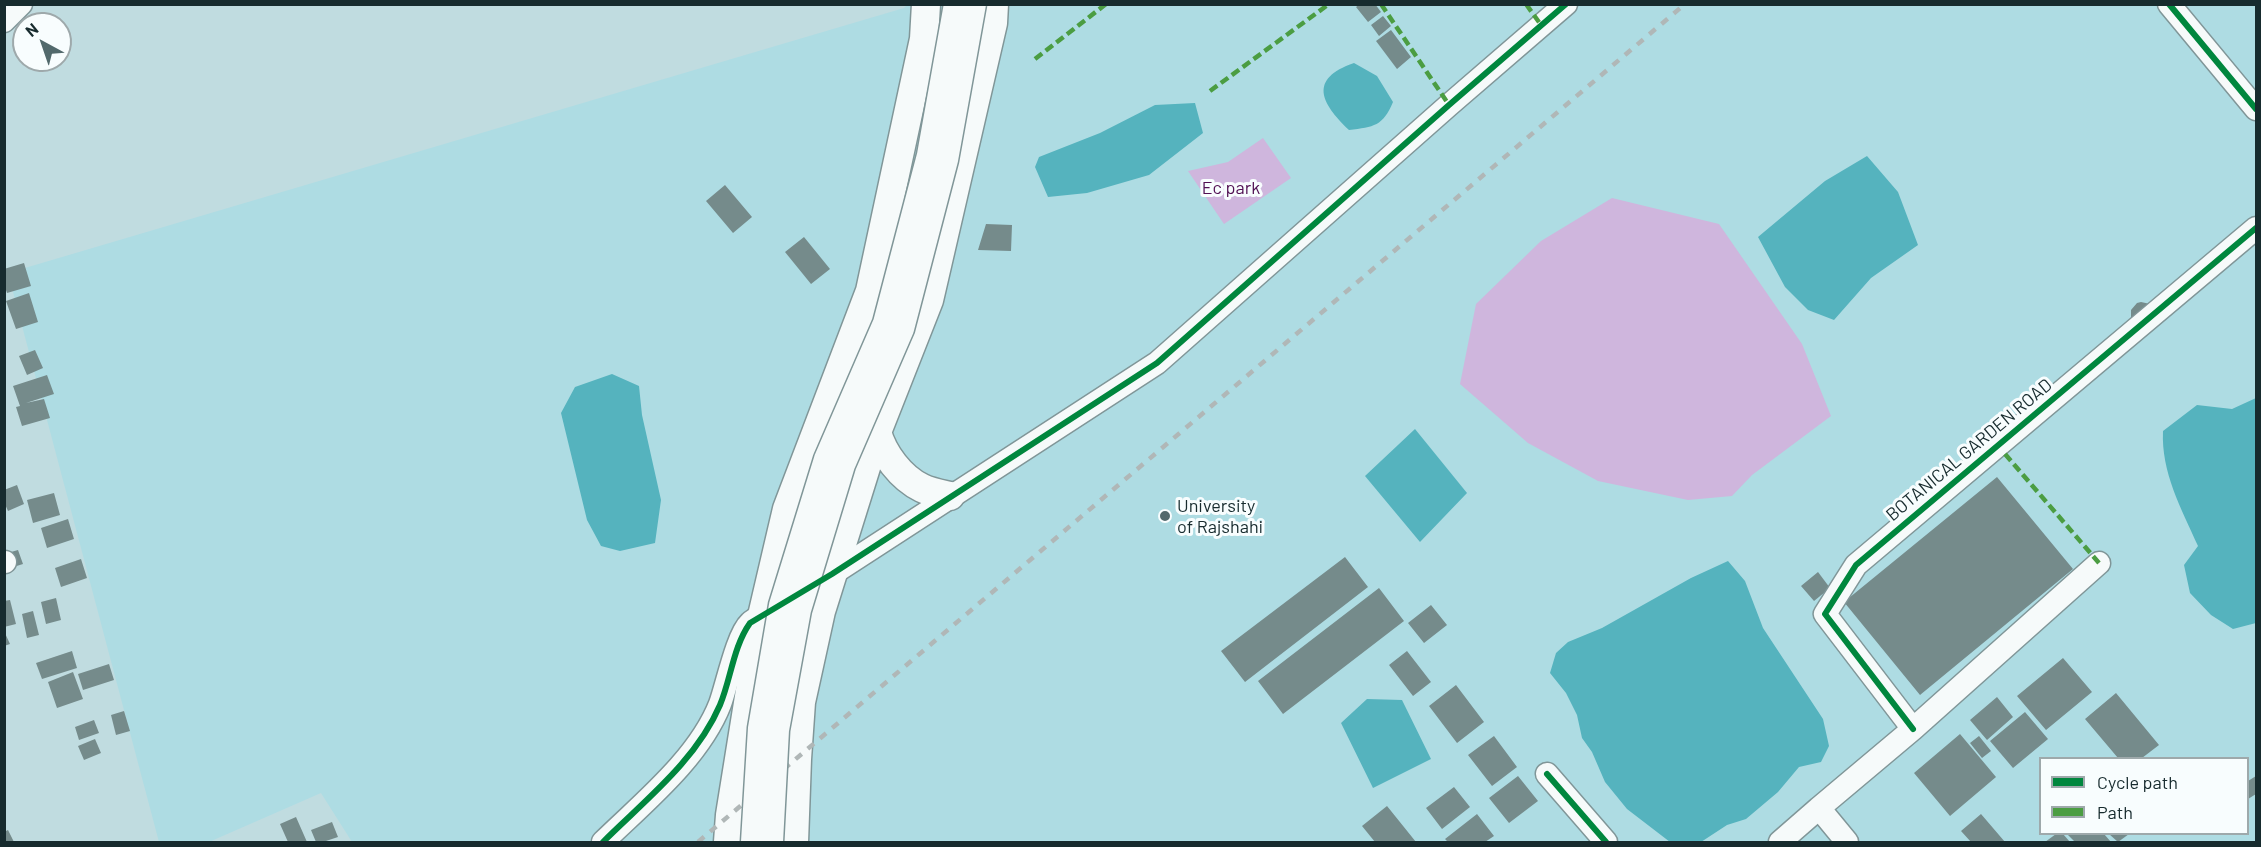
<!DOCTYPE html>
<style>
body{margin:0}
#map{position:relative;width:2261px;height:847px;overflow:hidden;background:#c0dce0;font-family:Barlow,sans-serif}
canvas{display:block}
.frame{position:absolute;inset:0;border:6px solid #172b2e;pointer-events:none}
.legend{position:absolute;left:2039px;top:757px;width:210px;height:78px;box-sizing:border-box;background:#f8fdfe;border:2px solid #9ea9ab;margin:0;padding:8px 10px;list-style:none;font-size:18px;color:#172b2e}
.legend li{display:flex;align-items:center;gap:12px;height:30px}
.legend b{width:30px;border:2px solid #9ea9ab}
.north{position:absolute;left:12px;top:12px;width:60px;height:60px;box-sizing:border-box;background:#f8fdfe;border:2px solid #9ea9ab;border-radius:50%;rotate:320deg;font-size:16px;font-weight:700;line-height:24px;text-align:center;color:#172b2e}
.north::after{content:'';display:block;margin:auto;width:21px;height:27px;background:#52696c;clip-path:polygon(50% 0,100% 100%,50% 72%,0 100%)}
</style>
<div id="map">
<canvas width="2261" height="847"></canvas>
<div class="frame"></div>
<ul class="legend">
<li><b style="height:8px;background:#00873e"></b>Cycle path</li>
<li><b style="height:8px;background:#4b9d42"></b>Path</li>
</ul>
<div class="north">N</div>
</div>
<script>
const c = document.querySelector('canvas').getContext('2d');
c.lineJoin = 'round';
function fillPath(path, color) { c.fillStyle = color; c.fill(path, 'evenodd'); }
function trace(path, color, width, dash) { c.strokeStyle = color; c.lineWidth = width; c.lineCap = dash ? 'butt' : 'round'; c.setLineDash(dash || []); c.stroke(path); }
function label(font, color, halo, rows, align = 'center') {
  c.font = font + ' Barlow,sans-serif'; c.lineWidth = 6; c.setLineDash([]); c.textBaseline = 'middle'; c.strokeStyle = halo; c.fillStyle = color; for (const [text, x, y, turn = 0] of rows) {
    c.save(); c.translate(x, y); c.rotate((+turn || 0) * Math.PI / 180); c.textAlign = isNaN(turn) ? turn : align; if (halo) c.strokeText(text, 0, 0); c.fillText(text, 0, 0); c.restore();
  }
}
const built = new Path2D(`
 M907,5H2256V842H352L321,793L209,842H159L8,273L904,8ZM2040,758H2248V834H2040Z`);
const green = new Path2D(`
 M1263,138L1291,178L1224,224L1188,171L1228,162Z
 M1612,198L1719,224L1802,344L1831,416L1752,475L1732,496L1688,500L1598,481L1528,443L1460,384L1476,304L1541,241Z`);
const water = new Path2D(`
 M1354,63L1377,76L1393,102C1383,126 1374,127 1349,130C1321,103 1308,79 1354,63Z
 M1195,103L1203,133L1149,175L1087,193L1048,197L1035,167L1039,157L1100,133L1155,105Z
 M1867,156L1898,192L1918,245L1871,278L1834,320L1808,310L1785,287L1758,237L1825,181Z
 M612,374L639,386L642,415L661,500L655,543L620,551L601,546L587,520L561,413L575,387Z
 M2256,398V623L2233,629L2211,615L2190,593L2184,565L2198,546C2181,508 2161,472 2163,431L2197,405L2232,409Z
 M1415,429L1467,493L1420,542L1365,476Z
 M1728,561L1745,581L1763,628L1823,719L1829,746L1821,762L1799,767L1778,792L1746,819L1727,825L1701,842H1670L1627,809L1605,782L1592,752L1582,738L1577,715L1566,693L1550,673L1556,653L1568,642L1602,628L1691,578Z
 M1367,699L1402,700L1431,759L1373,788L1341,723Z`);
const building = new Path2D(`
 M1360,4H1375L1381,12L1368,22L1356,7Z
 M1383,16L1391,26L1379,36L1371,25Z
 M1391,30L1411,57L1397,69L1376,41Z
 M725,185L752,217L733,233L706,201Z
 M986,224L1012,225L1011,251L978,250Z
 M804,237L830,269L811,284L785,252Z
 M24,263L31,286L7,293L4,284V269Z
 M29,293L38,322L16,329L6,301Z
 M2141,302L2150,304L2131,322V310L2137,303Z
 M35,350L43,368L27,375L19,356Z
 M47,375L54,394L26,403L44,399L50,418L22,426L16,407L20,406L13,386Z
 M1997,477L2073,569L1920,695L1844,602Z
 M17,485L24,504L8,511L4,502V490Z
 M54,493L60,515L33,523L27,500Z
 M68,519L74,539L47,548L41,528Z
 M18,550L23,564L7,569L4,554Z
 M1345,557L1368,587L1245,682L1221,651Z
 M81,559L87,578L61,587L55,568Z
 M1818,572L1830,588L1814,601L1801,586Z
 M1379,588L1404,621L1283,714L1258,681Z
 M56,598L61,620L46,624L41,602Z
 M10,600L16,624L4,627V601Z
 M1431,605L1447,625L1424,643L1408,623Z
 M33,611L39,635L27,638L22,614Z
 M4,631L10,644L4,646Z
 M72,651L77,668L42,679L36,663Z
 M1407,651L1431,682L1413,696L1389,665Z
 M2063,658L2092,692L2046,730L2017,696Z
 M109,664L114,680L83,690L78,674Z
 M73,672L83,699L57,708L48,682Z
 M1456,685L1484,722L1457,743L1429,706Z
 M2116,693L2159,745L2142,758H2118L2085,719Z
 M1997,697L2013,717L1987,740L1970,720Z
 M124,711L130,731L116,735L111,715Z
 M2025,712L2048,739L2013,768L1990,741Z
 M94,720L99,733L79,740L75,727Z
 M1960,734L1996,777L1950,816L1914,773Z
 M1494,736L1517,767L1492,786L1468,755Z
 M1979,736L1991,751L1982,758L1970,743Z
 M95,739L101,753L84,760L78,746Z
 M1518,776L1538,801L1509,823L1489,798Z
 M2256,776V794L2248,799V781Z
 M1454,787L1470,807L1442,829L1426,808Z
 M1387,806L1416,842H1375L1362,826Z
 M1477,814L1494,836L1485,842H1448L1445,839Z
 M1981,814L2005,842H1971L1961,831Z
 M296,817L307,842H288L280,824Z
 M332,822L338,837L323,842H316L311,830Z
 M8,830L14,842H4V832Z
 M2056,834H2063L2070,842H2045Z
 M2067,834H2104L2111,842H2075Z
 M2109,834H2129L2118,842Z`);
const minor = new Path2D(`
 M2169,4L2256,109
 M4,21L21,4
 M4,562H5
 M826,578L1157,363L1449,105L1566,4
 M1913,729L1825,614L1856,565L2256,228
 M1547,774L1606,842
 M603,842C643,803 699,758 720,704C727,685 737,635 750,623C755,618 764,615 770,612
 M1780,842L1819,808
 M1847,842L1819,808L1913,729L2099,563`);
const major = new Path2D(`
 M877,432C883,454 901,478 922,488C930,492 941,494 950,496
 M728,842L730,815L762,616L787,509L870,291L924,39L926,4
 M794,842L797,759L801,702L821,611L877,432L929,300L993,23L994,4`);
const rail = new Path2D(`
 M698,842L1685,4`);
const minorBridge = new Path2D(`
 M752,842L759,728L780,605L825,459L884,323L928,155L955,4
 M772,842L778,730L800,610L844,465L903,329L947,160L975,4`);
const quiet = new Path2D(`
 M1381,4L1449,105
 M1526,4L1541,25
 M1035,59L1106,4
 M1210,91L1329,4
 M2005,454L2099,563`);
const cycleway = new Path2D(`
 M2169,4L2256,109
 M1913,729L1825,614L1856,565L2256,228
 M1547,774L1606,842
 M603,842C644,801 696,761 720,705C731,679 733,647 750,623L832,574L1157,363L1449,105L1566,4`);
const markers = [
 [1165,516,6,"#52696c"]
];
const parkNames = [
 ["Ec park",1231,188]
];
const streetNames = [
 ["BOTANICAL GARDEN ROAD",1969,450,-40]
];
const poiNames = [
 ["University",1177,506],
 ["of Rajshahi",1177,527]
];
fillPath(built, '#aedce3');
fillPath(green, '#cfb6dd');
fillPath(water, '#55b3be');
fillPath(building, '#758b8b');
trace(minor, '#809698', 25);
trace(major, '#809698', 31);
trace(minor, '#f6fafa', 22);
trace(major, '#f6fafa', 28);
trace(rail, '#b0b7b7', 4.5, [8, 8]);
trace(minorBridge, '#809698', 25, []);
trace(minorBridge, '#f6fafa', 22);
trace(quiet, '#4b9d42', 4.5, [9, 4.5]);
trace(cycleway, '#00873e', 6);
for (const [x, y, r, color] of markers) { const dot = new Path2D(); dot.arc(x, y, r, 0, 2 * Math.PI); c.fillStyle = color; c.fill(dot); trace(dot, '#f8fdfe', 2); }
label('18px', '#511053', '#f8fdfe', parkNames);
label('18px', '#172b2e', '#f8fdfe', streetNames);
label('18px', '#172b2e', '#f8fdfe', poiNames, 'left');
</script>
